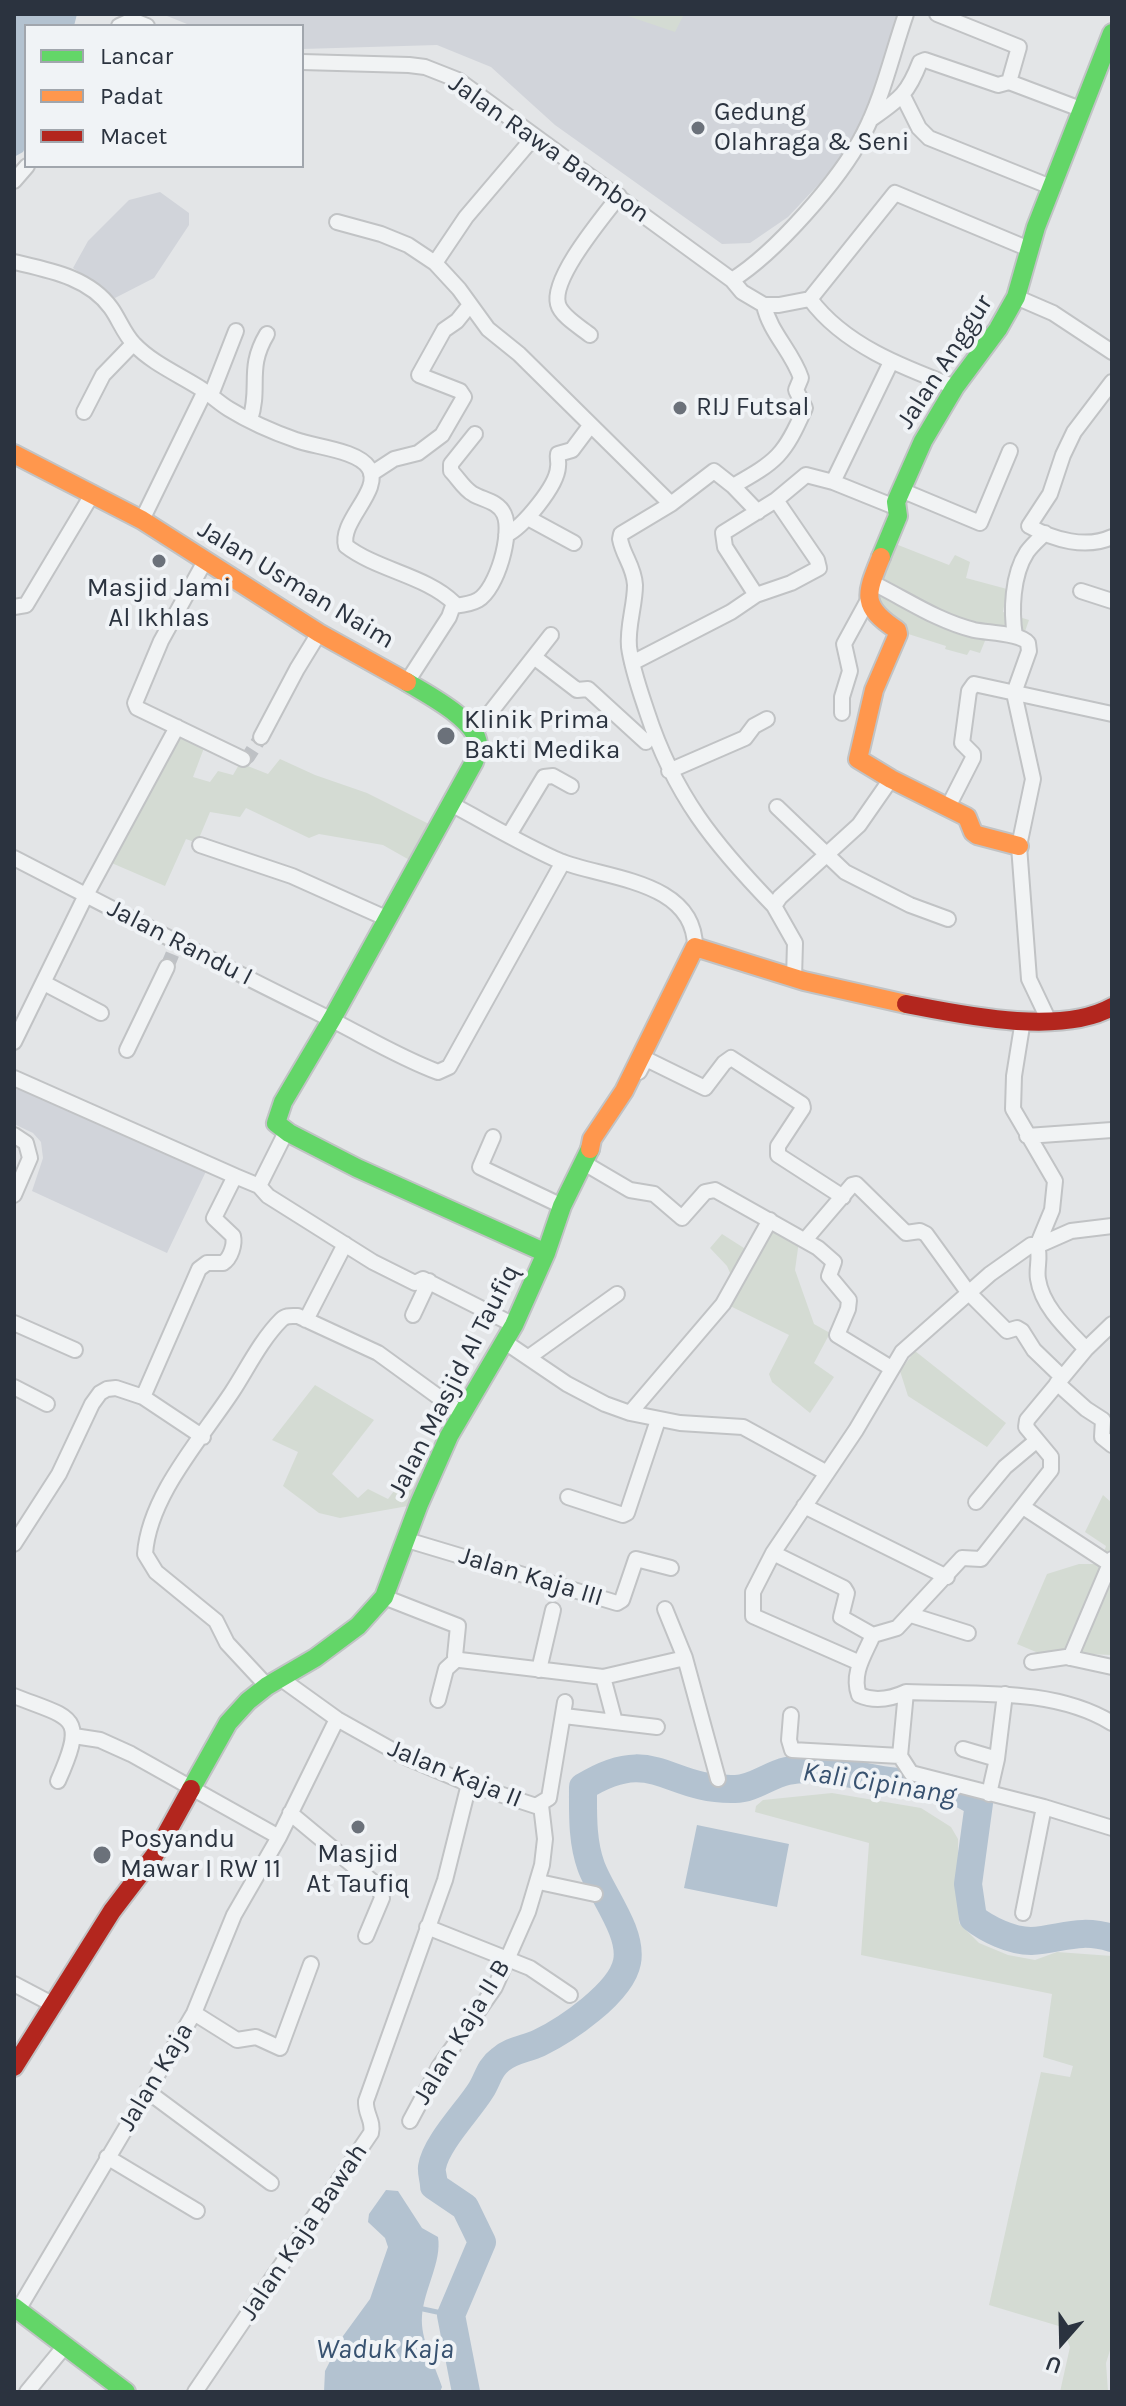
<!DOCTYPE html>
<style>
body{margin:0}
#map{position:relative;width:1126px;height:2406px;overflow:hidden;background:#e3e5e7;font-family:Karla,sans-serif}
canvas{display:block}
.frame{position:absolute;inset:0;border:16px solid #2b333f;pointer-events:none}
.legend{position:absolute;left:24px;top:24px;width:280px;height:144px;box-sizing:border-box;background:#f0f3f6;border:2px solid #a1a6ad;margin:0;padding:10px 14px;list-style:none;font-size:24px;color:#2b333f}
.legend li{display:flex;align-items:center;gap:16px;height:40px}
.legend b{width:40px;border:2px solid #a1a6ad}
.north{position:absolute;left:1022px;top:2302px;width:80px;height:80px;-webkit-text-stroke:6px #f0f3f6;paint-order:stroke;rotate:200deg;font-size:22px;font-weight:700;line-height:32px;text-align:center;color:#2b333f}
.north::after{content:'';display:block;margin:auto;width:28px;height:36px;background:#2b333f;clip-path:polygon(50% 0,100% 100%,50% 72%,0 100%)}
</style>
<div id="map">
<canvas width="1126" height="2406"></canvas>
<div class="frame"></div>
<ul class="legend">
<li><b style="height:10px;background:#63d668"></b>Lancar</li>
<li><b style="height:10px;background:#ff974d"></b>Padat</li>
<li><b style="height:10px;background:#b3261e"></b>Macet</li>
</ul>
<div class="north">U</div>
</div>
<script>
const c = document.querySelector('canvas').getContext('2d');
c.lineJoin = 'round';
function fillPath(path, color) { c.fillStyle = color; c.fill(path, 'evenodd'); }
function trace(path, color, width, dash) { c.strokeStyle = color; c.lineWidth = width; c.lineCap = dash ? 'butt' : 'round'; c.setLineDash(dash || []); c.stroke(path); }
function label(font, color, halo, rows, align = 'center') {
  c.font = font + ' Karla,sans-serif'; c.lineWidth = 8; c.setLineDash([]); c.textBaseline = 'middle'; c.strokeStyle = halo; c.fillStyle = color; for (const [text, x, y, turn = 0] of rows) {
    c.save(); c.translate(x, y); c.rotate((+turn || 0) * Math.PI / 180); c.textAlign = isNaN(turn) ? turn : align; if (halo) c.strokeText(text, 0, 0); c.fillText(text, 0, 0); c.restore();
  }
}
const built = new Path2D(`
 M162,14H900L877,96L851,145L819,184L788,217L750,243L722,244L555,125L491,67L437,45L302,49V26H192Z
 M160,192L189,213V225L154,278L115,298L73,268L88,241L129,200Z
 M14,1077L210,1163L167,1253L32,1191L43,1158L41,1142L33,1133L14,1124Z`);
const green = new Path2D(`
 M622,14H684L675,32Z
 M893,543L949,565L955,555L970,562L966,578L1007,589L1003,612L1029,620L1022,640L987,636L980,653L970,650L967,655L945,649L946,646L902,632L872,594Z
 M174,735L204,748L193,777L210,782L218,771L233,775L240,763L268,774L280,759L315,775L367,793L435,827L413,862L383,845L319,834L309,838L246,808L240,817L210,812L197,843L186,839L165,886L107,861Z
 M766,1223L799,1241L795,1270L814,1324L830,1333L814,1363L834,1377L810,1413L772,1382L769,1374L789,1335L720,1301L731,1275L727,1266L710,1248L722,1234L747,1250Z
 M915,1351L1006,1423L987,1447L908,1396L900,1371Z
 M315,1385L374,1420L332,1474L358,1498L368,1489L388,1499L411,1468L422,1474L408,1506L340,1518L319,1513L283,1486L298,1452L272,1440Z
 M1103,1495L1112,1503V1655L1036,1652L1017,1644L1047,1574L1079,1564H1100L1106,1546L1085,1532Z
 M832,1793L921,1808L951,1827L958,1839L959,1923L979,1943L1008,1955L1035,1960L1057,1952L1112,1956V2344L1106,2363L1108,2392H1060L1070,2347L1062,2327L989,2305L1041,2072L1070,2077L1073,2066L1043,2057L1052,1994L861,1955L869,1843L755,1812L756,1806L763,1800Z`);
const water = new Path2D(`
 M14,14H77L74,26H26V146L23,152L14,157Z
 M697,1825L789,1844L777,1907L684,1888Z
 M386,2190L398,2191L422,2228L438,2237C442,2262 424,2289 422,2316C420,2339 435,2365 442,2387L440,2392H324L325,2371L343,2336L370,2299L388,2247L385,2238L368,2222L369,2214Z`);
const stream = new Path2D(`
 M423,2309L451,2315`);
const river = new Path2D(`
 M466,2392L451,2315L482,2242L465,2207L434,2186C434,2180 431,2172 432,2167C436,2143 468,2111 481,2090C488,2079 489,2068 500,2060C511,2050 526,2049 539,2043C566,2030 621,1993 627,1962C633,1932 601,1894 591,1866C582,1841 583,1814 583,1787C654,1743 667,1791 735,1789C753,1789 769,1775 787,1771C822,1764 861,1778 897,1782C916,1784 933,1783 952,1789C961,1793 970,1799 979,1803L968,1884L973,1918C987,1929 1011,1941 1031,1941C1062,1939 1079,1928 1112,1938`);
const streetTunnel = new Path2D(`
 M243,759L248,757L261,737
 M167,967L175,948`);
const street = new Path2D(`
 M937,14L1019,47L1009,82
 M119,26L132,20L147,26
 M302,62L409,65L425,67L458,80L732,280L742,292L764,305H779L810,299L895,193L1029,249
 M903,96L919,128L929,138L1051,187
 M870,120C898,100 907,96 920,62L925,60L998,85L1009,82L1083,110
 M14,181L27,166
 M337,222L381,234L408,245L435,263L459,289L488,329L519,354L671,504
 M14,262C48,270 89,277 111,308C119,319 124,334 134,344C152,363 178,374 200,388C210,394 219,403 229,409C250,422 273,432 296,440C314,447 358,450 369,468C383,490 339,521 346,546C377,570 427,576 454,603L449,617L407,682
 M435,263L466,217L534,137
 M732,280C775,253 839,181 863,135C883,97 892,54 906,14
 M1016,297L1053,313L1112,352
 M810,299C844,345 902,367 955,387
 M764,305C770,333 792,351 801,378L796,390L805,408C784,456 777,461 733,486L714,471L671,504L621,534L620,539C623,556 634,566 635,585C635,606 627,626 629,647C632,669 640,691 647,712C674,795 714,844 774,906
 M590,335C580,327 561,316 558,304C551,278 603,217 619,196
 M1112,382L1074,432L1063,455L1050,494L1029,526C1054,540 1086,549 1112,537
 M211,395L236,331
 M84,412L103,375L133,344
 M250,420C261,386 246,369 267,334
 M371,474L394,459L418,453L442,435L464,397L460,391L419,375L444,330L457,321L469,306
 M833,482L891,362
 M733,486L758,512
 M901,490L980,523L1010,451
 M528,518L574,543
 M142,520L205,391
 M506,535C523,527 557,486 558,467C559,462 557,458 558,454L572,450L590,426
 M205,561L161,641L135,703L137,708L243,759
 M871,582C906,599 937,621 974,630C988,633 1020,633 1028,643L1029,651L1014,693L1033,779L1019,846L1029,979L1049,1021
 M1081,591L1112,601
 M756,595L725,547L723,533L776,500L806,475L833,482L895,507
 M454,606C462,605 471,604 478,600C497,589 513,533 504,514C498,501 483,500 473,494C464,489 458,478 451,471V464L475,434
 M14,607L26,605L93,493
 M1015,636C1011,611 1012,575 1027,552C1032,545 1039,539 1045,533
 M534,657L577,690L588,689L646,742
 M632,663L731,612L756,595L791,583L819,568L817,560L776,500
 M842,713V697L850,671L844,644L868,600
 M475,732L551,635
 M261,737L297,669L319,633
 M669,771L745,738L754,726L767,719
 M451,804C487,823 523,845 560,861C605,879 695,880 695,947
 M777,807L845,872L910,905L948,919
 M948,807L973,758V754L962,743L969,691L974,684L1112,714
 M509,835L544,777L553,776L571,786
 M200,845L292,876L388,919
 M14,858C115,910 216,963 318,1013C358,1032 395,1056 438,1072L449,1067L563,862
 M794,978L795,943L774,906L780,897L859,825L891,779
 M44,983L101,1013
 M1023,1020L1014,1076L1013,1109L1055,1181L1052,1210L1037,1246C1041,1257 1036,1268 1038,1279C1042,1307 1068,1330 1086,1349
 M14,1042L86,895L177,727
 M127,1050L167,967
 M639,1072L646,1059L705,1088L724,1063L731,1058L802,1104L803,1108L778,1146V1155L843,1197
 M14,1078L235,1176
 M14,1135L26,1143L30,1158L14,1195
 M1027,1136L1112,1130
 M493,1137L480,1167L562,1206
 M584,1163L630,1190L654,1194L682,1218L705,1192L715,1190L818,1248L834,1262L829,1276L849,1300L848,1309L837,1335L891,1368
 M259,1186L268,1196L373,1262L415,1283L423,1279L514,1325
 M805,1240L852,1185L856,1184L906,1233L920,1231L926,1234L968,1292L1007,1331L1017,1328L1022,1331L1034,1350L1062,1377
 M413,1315L429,1281
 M306,1320L345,1244
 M14,1323L75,1350
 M1112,1324L1086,1349L1027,1420L1026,1427L1051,1457V1470L981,1559L962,1558L897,1628L873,1635C865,1654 851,1673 859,1695C875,1702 891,1699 906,1692L900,1756L911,1773L1044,1807L1112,1828
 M505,1342L567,1384L605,1404L630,1413L680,1423L743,1427L827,1473
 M529,1357L617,1294
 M1057,1383L1086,1409L1103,1420
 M14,1387L47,1404
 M143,1397L199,1269L207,1263H223C231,1258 235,1244 233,1236L214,1218L235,1176L259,1186L286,1132
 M630,1413L723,1304L770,1220
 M1103,1420L1102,1437L1112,1445
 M568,1497L623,1515L627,1513L658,1420
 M976,1502L1005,1467L1036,1441
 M804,1506L947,1577
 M1023,1507L1110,1564
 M407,1540L617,1603L622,1600L636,1559L671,1568
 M14,1544L59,1474L92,1404L100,1393L107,1389L116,1388L143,1397L203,1437
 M773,1553L844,1588L847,1593L841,1617L873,1635
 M384,1597L458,1626L455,1656L460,1660L603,1677L685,1658
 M665,1609L685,1658L718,1779
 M911,1615L968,1633
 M1070,1658L1112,1559
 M1032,1662L1066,1657L1112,1667
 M860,1663L753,1616V1592L773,1553L856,1430L902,1352L990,1274L1031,1245L1037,1246L1071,1231L1112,1226
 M539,1670L553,1610
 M603,1677L615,1722
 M280,1678L337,1719L403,1756L469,1784L536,1806L549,1798L565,1702
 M267,1686L227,1643L216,1621L156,1572L145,1554C149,1496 201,1439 232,1392C247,1369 261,1340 281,1320C286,1315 291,1316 298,1316L378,1353L462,1414
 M906,1692C975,1695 1053,1687 1112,1723
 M14,1696C72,1719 88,1714 58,1781
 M438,1700L446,1669L457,1659
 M791,1715L789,1740L792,1750L900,1756
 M564,1716L657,1727
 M963,1749L997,1759
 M989,1794L997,1759L1005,1694
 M290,1813L379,1887L382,1898L366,1936
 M279,1837L337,1719
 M539,1882L595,1894
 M1023,1913L1044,1807
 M427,1927L530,1968L570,1995
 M14,1984L52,2004
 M194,2013L237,2040L256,2037L280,2048L311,1964
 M147,2091L271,2183
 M410,2121L439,2067L495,1987L528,1912L542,1865L545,1839L541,1805
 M107,2157L197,2211
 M18,2310L194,2013L234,1915L279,1837L131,1754L100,1740L74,1736
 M27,2392L64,2347
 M195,2392L371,2133C374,2121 365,2114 366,2101L445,1880L469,1784`);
const fast = new Path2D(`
 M881,557L898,516L896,502L923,441L955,387L998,329L1016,297L1036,227L1112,33
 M407,682C426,694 476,719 478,744C479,749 476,756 474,762L332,1019L283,1102L276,1123L289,1133L357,1168L546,1253
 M191,1789L228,1723L248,1701L267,1686L315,1658L358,1626L384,1597L419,1504L449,1436L514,1325L546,1253L562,1206L590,1149
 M14,2307L126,2392`);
const slow = new Path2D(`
 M14,454L142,520L319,633L407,682
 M881,557C866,594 860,606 897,630L898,634L874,690L858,759L891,779L967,817L973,832L977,835L1019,846
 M590,1149L592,1139L624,1091L695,947L804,981L906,1004`);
const jam = new Path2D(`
 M906,1004C963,1015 1060,1036 1112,1007
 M14,2067L112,1911L154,1856L191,1789`);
const markers = [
 [698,128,8,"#6b717a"],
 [680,408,8,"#6b717a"],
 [159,561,8,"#6b717a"],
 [446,736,10,"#6b717a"],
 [358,1827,8,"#6b717a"],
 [102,1855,10,"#6b717a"]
];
const poiNames = [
 ["Gedung",714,113],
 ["Olahraga & Seni",714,143],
 ["RIJ Futsal",696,408],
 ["Masjid Jami",159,589,"center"],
 ["Al Ikhlas",159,619,"center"],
 ["Klinik Prima",464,721],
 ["Bakti Medika",464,751],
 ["Posyandu",120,1840],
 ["Mawar I RW 11",120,1870],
 ["Masjid",358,1855,"center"],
 ["At Taufiq",358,1885,"center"]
];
const streetNames = [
 ["Jalan Rawa Bambon",549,149,35],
 ["Jalan Anggur",945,362,-57],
 ["Jalan Usman Naim",296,585,31],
 ["Jalan Randu I",180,943,27],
 ["Jalan Masjid Al Taufiq",454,1381,-63],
 ["Jalan Kaja III",531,1577,17],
 ["Jalan Kaja II",455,1774,22],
 ["Jalan Kaja II B",462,2032,-59],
 ["Jalan Kaja",156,2077,-59],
 ["Jalan Kaja Bawah",304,2232,-56]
];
const waterNames = [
 ["Kali Cipinang",879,1784,9],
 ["Waduk Kaja",385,2350]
];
fillPath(built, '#d1d4da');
fillPath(green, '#d4dbd3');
fillPath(water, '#b3c2d0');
trace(stream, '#b3c2d0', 5);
trace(river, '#b3c2d0', 28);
trace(streetTunnel, '#bec1c5', 14, [14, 7]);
trace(street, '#c1c3c5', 18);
trace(fast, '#c1c3c5', 22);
trace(slow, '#c1c3c5', 22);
trace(jam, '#c1c3c5', 22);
trace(street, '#f1f3f4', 14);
trace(fast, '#63d668', 18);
trace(slow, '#ff974d', 18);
trace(jam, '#b3261e', 18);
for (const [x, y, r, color] of markers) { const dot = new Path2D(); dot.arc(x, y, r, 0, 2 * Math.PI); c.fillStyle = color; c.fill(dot); trace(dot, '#f0f3f6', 3); }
label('26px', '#2b333f', '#f0f3f6', poiNames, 'left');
label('26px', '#2b333f', '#f0f3f6', streetNames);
label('italic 28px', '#385270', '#f0f3f6', waterNames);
</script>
